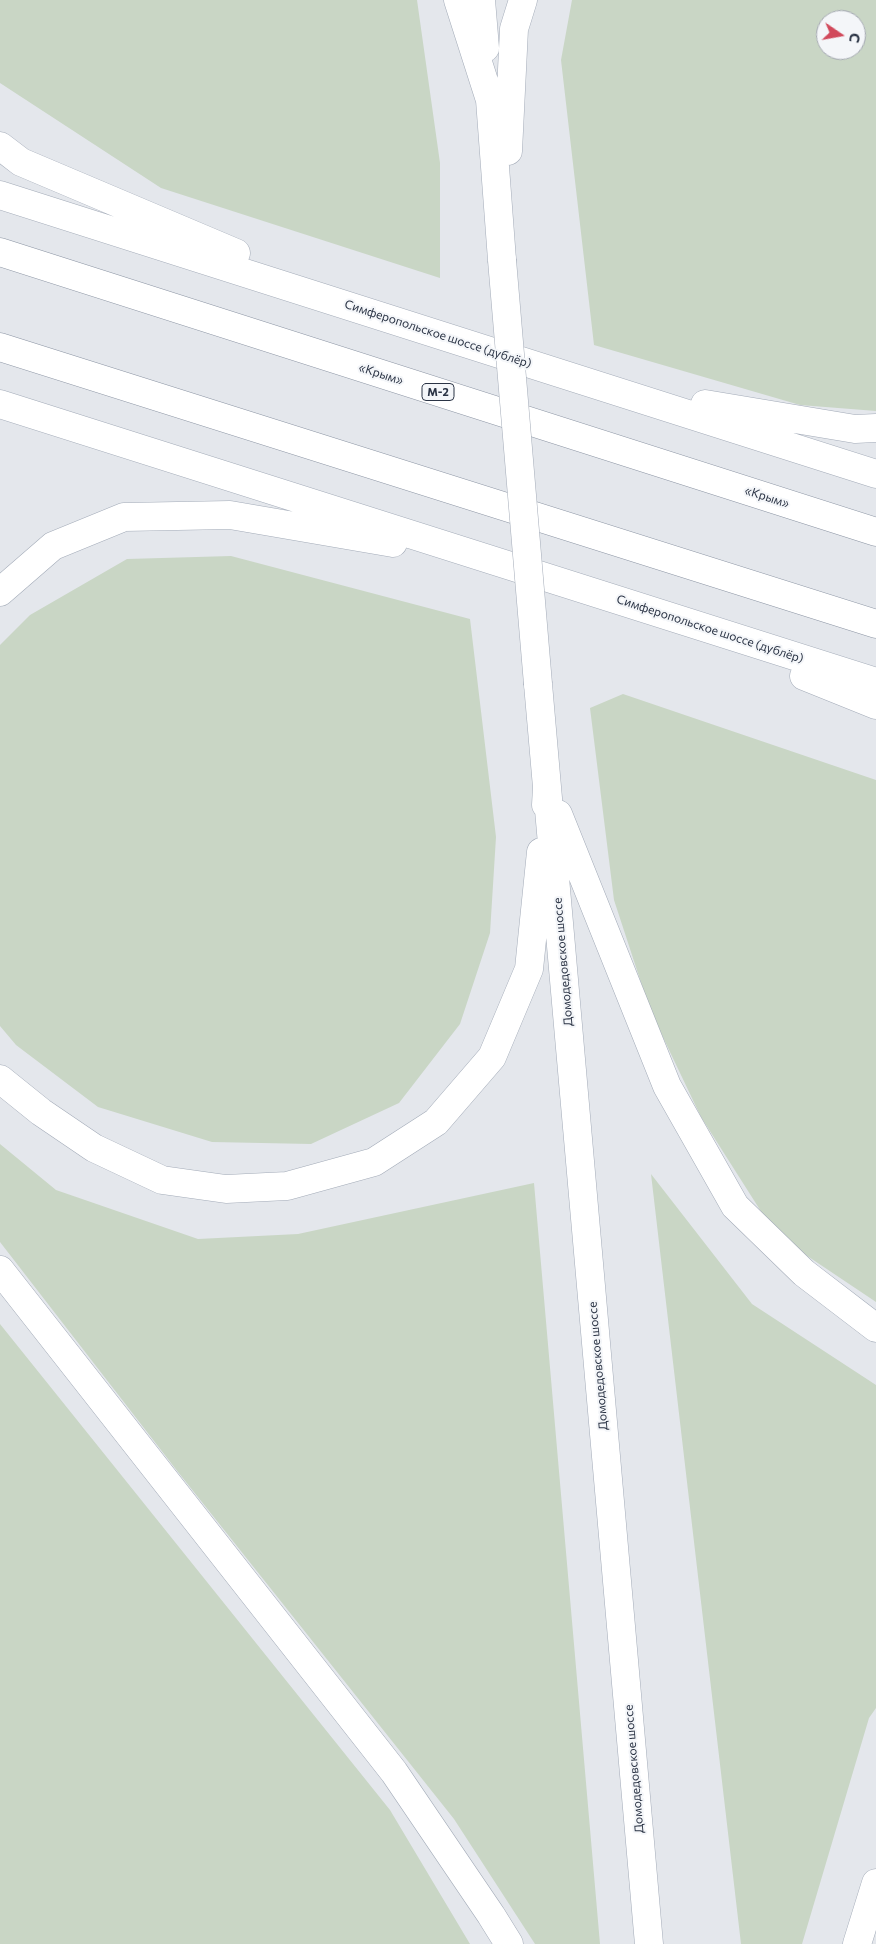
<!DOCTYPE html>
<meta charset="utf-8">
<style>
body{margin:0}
#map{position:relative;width:876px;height:1944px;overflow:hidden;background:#e4e7ec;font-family:Commissioner,sans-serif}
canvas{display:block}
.north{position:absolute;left:816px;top:10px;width:50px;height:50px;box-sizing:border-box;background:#f4f6f9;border:1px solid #a4a8b1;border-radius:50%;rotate:102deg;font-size:14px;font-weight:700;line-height:20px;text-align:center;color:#2b3445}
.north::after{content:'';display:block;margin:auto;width:18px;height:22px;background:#d1495b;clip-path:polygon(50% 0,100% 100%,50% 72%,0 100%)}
</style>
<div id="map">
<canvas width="876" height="1944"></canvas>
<div class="north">С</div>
</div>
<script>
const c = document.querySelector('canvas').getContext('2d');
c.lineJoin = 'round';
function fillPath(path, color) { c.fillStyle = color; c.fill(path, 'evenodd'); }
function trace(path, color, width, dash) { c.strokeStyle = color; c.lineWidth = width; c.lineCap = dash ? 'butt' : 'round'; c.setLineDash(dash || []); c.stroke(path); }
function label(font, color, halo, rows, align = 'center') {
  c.font = font + ' Commissioner,sans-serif'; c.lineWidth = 4; c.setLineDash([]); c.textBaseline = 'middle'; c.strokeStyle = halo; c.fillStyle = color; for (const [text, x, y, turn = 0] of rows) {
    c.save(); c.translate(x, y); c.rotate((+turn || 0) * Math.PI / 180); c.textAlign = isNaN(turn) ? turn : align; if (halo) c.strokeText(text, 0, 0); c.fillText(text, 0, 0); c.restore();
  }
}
const green = new Path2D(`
 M0,0H417L440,163V278L161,188L0,83Z
 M572,0H876V411L800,405L594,345L561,60ZM826,20H856V50H826Z
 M231,556L470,619L496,837L490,933L460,1024L399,1103L311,1144L212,1142L98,1107L16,1045L0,1026V645L30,615L127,559Z
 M623,694L876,780V1302L776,1235L701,1117L650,1010L614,900L590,708Z
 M0,1144L56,1190L198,1239L298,1234L534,1183L600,1944H535L454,1819L178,1472L0,1242Z
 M651,1174L752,1304L876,1385V1708L869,1718L802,1944H741Z
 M0,1324L390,1810L470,1944H0Z`);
const major = new Path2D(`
 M458,0L490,100L502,260
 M481,0L485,48
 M0,146L21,162L236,253
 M508,151L514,29L523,0
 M0,195L876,474
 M0,404L876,682
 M705,404L855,429L876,428
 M0,592L53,546L124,517L230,515L393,543
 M804,676L876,705
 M538,684L547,787L546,805
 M547,787L649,1944
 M558,814L667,1086L735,1206L804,1273L876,1328
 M0,1079L41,1112L94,1148L162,1180L226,1189L287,1186L374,1162L436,1122L492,1057L529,969L541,852
 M0,1270L394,1772L491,1915L509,1944
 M857,1944L876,1883`);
const highway = new Path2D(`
 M0,252L876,532
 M0,347L876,624`);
const majorBridge = new Path2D(`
 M502,260L538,684`);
const shields = [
 [438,392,32]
];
const shieldNames = [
 ["М-2",438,392]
];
const streetNames = [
 ["Симферопольское шоссе (дублёр)",438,334,18],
 ["«Крым»",381,374,18],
 ["«Крым»",767,497,18],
 ["Симферопольское шоссе (дублёр)",710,629,18],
 ["Домодедовское шоссе",563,962,-95],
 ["Домодедовское шоссе",598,1366,-95],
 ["Домодедовское шоссе",634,1769,-95]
];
fillPath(green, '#c9d6c5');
trace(major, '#a3abb8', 29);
trace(highway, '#8b94a3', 29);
trace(major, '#fff', 28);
trace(highway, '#fff', 28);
trace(majorBridge, '#a3abb8', 29, []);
trace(majorBridge, '#fff', 28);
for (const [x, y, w] of shields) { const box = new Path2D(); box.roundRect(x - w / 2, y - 8.5, w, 17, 4); c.fillStyle = '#f4f6f9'; c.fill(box); trace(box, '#2b3445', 1); }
label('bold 11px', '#2b3445', null, shieldNames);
label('12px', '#2b3445', '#f4f6f9', streetNames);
</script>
